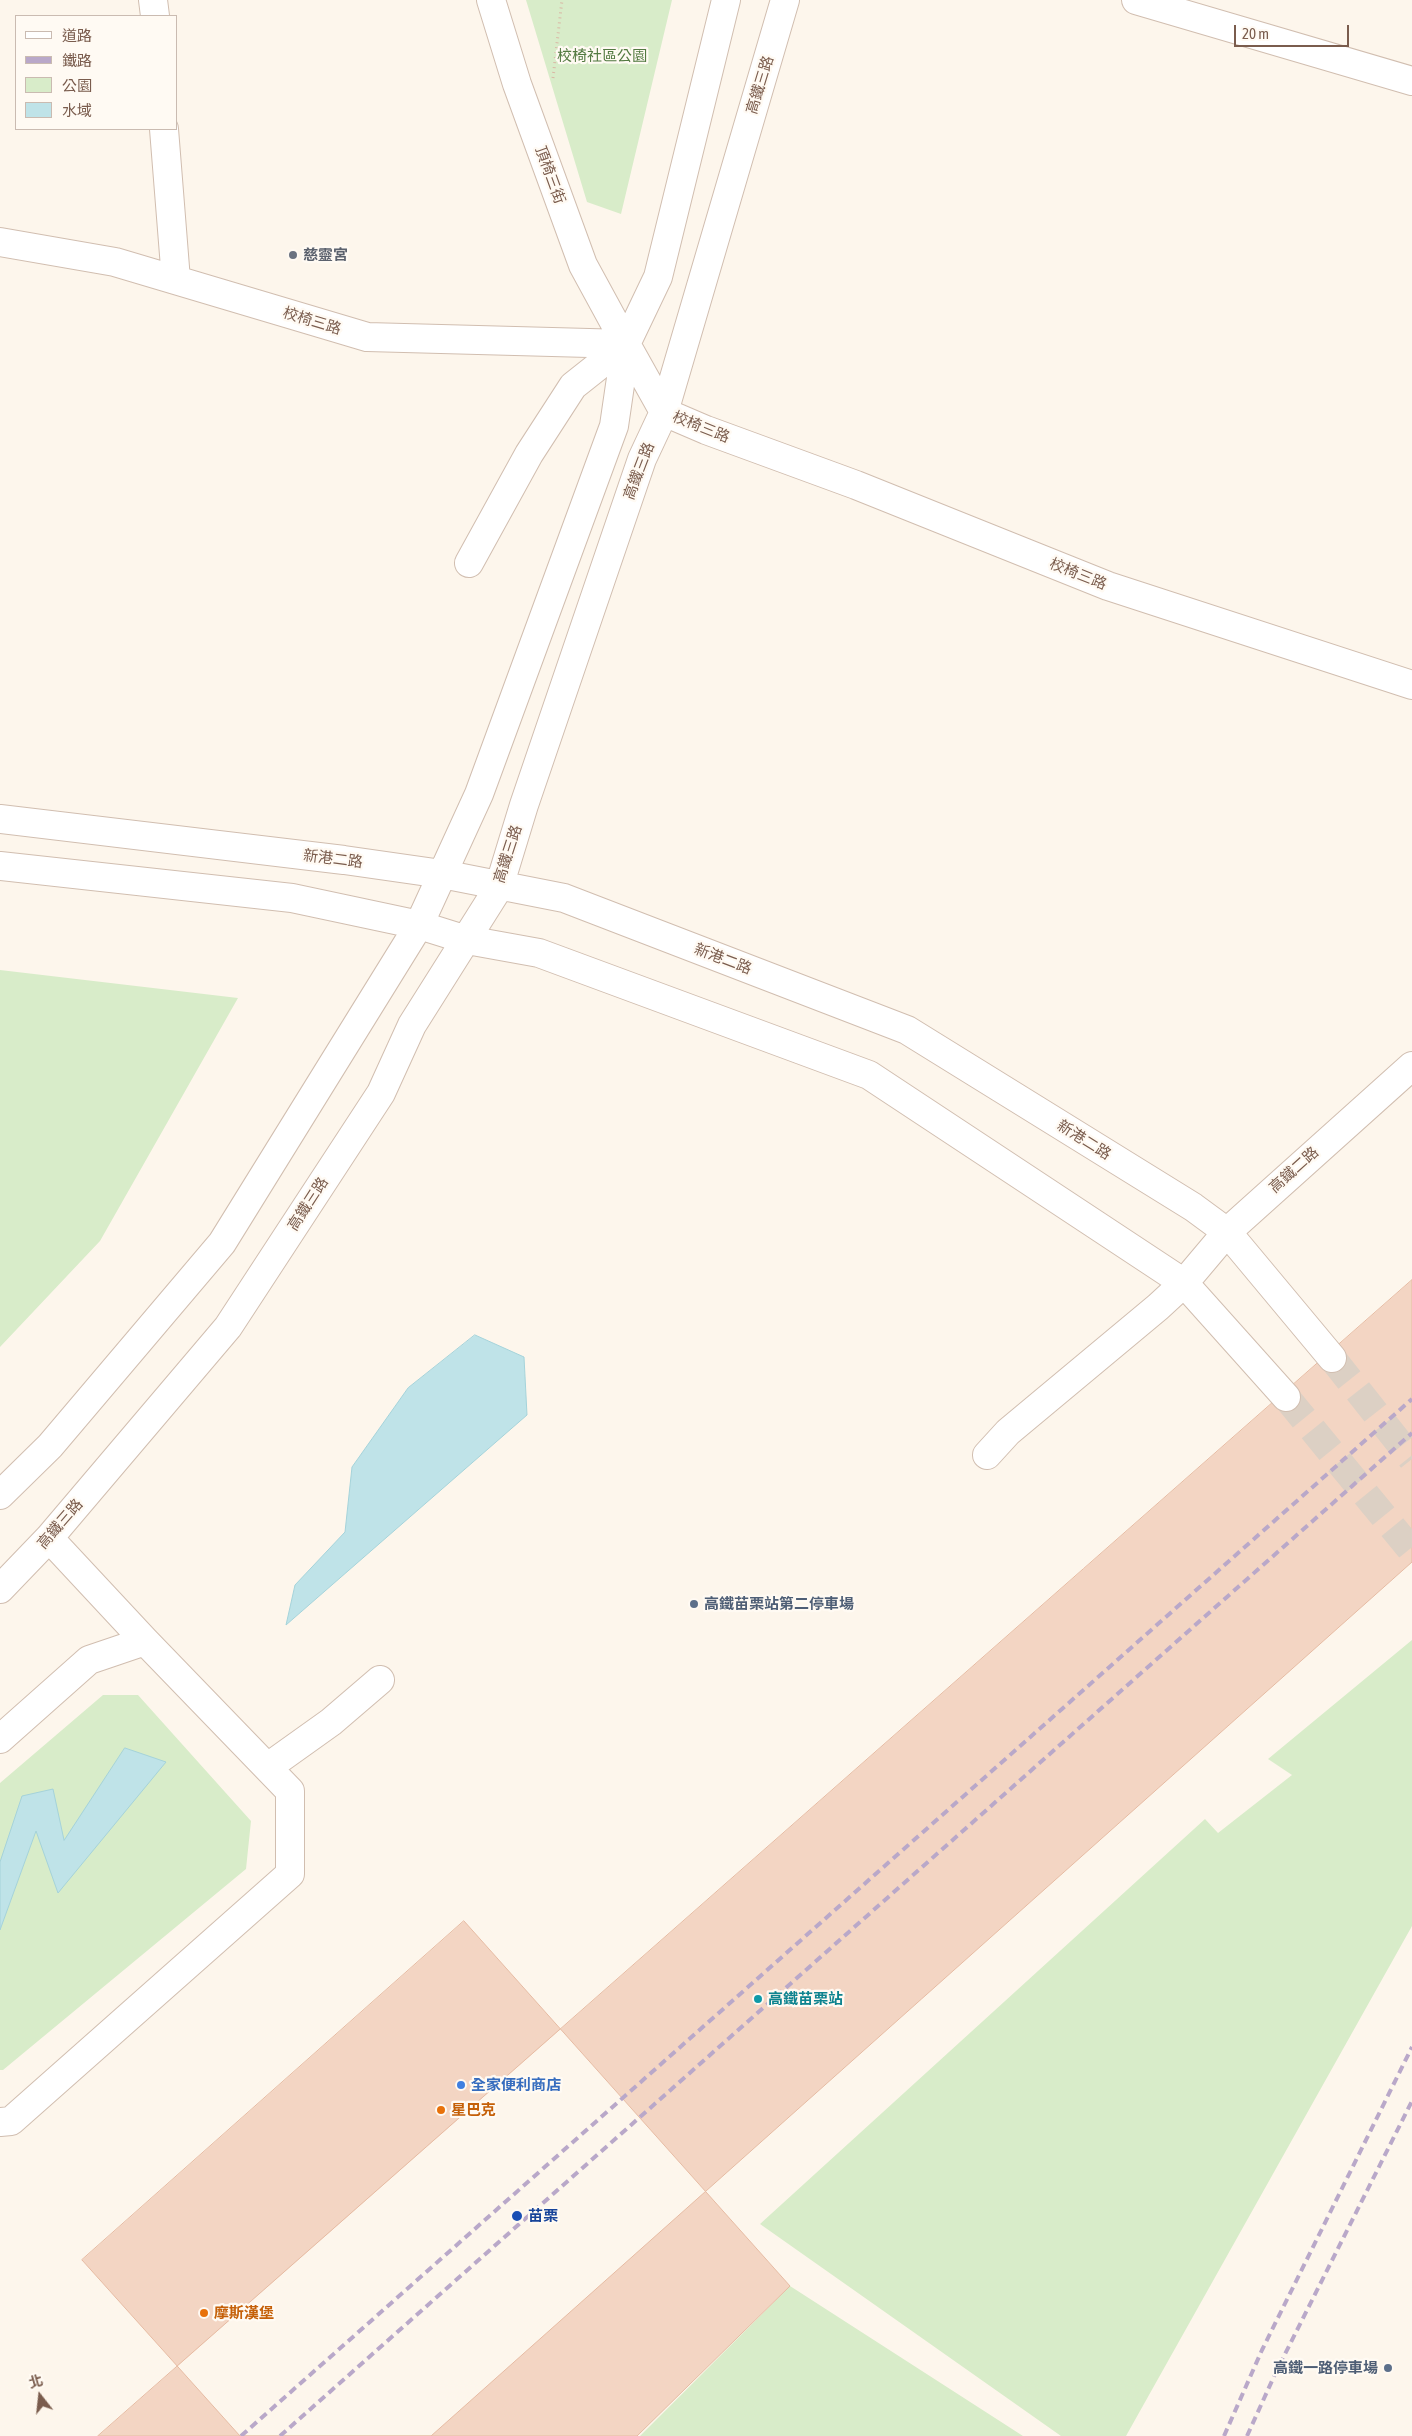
<!DOCTYPE html>
<meta charset="utf-8">
<style>
body{margin:0}
#map{position:relative;width:1412px;height:2436px;overflow:hidden;background:#fdf6ec;font-family:"Asap Condensed","Noto Sans TC",sans-serif}
canvas{display:block}
.legend{position:absolute;left:15px;top:15px;width:162px;height:115px;box-sizing:border-box;background:#fffaf3;border:1px solid #cabbb1;margin:0;padding:6px 9px;list-style:none;font-size:15px;color:#7a5c4d}
.legend li{display:flex;align-items:center;gap:10px;height:25px}
.legend b{width:25px;border:1px solid #cabbb1}
.north{position:absolute;left:15px;top:2371px;width:50px;height:50px;-webkit-text-stroke:4px #fffaf3;paint-order:stroke;rotate:344deg;font-size:14px;font-weight:700;line-height:20px;text-align:center;color:#7a5c4d}
.north::after{content:'';display:block;margin:auto;width:18px;height:22px;background:#7a5c4d;clip-path:polygon(50% 0,100% 100%,50% 72%,0 100%)}
.scale{position:absolute;left:1234px;top:25px;width:115px;height:22px;box-sizing:border-box;border:2px solid #7a5c4d;border-top:0;padding-left:6px;font-size:15px;line-height:18px;white-space:nowrap;color:#7a5c4d;-webkit-text-stroke:4px #fffaf3;paint-order:stroke}
</style>
<div id="map">
<canvas width="1412" height="2436"></canvas>
<ul class="legend">
<li><b style="height:6px;background:#fff"></b>道路</li>
<li><b style="height:6px;background:#b9a8c9"></b>鐵路</li>
<li><b style="height:14px;background:#d8ecc9"></b>公園</li>
<li><b style="height:14px;background:#bfe3e8"></b>水域</li>
</ul>
<div class="north">北</div>
<div class="scale">20 m</div>
</div>
<script>
const c = document.querySelector('canvas').getContext('2d');
c.lineJoin = 'round';
function fillPath(path, color) { c.fillStyle = color; c.fill(path, 'evenodd'); }
function trace(path, color, width, dash) { c.strokeStyle = color; c.lineWidth = width; c.lineCap = dash ? 'butt' : 'round'; c.setLineDash(dash || []); c.stroke(path); }
function label(font, color, halo, rows, align = 'center') {
  c.font = font + ' "Asap Condensed","Noto Sans TC",sans-serif'; c.lineWidth = 4.5; c.setLineDash([]); c.textBaseline = 'middle'; c.strokeStyle = halo; c.fillStyle = color; for (const [text, x, y, turn = 0] of rows) {
    c.save(); c.translate(x, y); c.rotate((+turn || 0) * Math.PI / 180); c.textAlign = isNaN(turn) ? turn : align; if (halo) c.strokeText(text, 0, 0); c.fillText(text, 0, 0); c.restore();
  }
}
const green = new Path2D(`
 M526,0H672L621,214L587,202Z
 M0,970L238,998L100,1241L0,1347Z
 M1412,1640V1926L1126,2436H1061L760,2224L1205,1819L1218,1833L1292,1775L1268,1759Z
 M103,1695H138L251,1821L246,1869L3,2070H0V1783Z
 M790,2286L1023,2436H640Z`);
const water = new Path2D(`
 M475,1335L524,1357L527,1415L286,1625L295,1585L345,1532L352,1467L408,1388Z
 M125,1748L166,1762L58,1893L36,1831L0,1930V1862L22,1796L53,1789L64,1840Z`);
const building = new Path2D(`
 M1412,1280V1562L431,2436H98Z
 M464,1921L790,2286L637,2436H240L82,2260Z`);
const minorTunnel = new Path2D(`
 M1332,1358L1412,1459
 M1286,1397L1412,1551`);
const path = new Path2D(`
 M553,78L562,0`);
const minor = new Path2D(`
 M153,0L155,16
 M1136,0L1412,81
 M164,129L176,280
 M0,242L115,262L367,337L626,344L664,412L706,430L856,485L1108,586L1412,685
 M469,563L529,454L573,386L626,344L583,265L517,84L491,0
 M0,819L344,860L442,874L564,898L907,1030L1193,1207L1227,1232L1332,1358
 M0,866L292,898L419,925L467,940L539,953L869,1075L1184,1283L1286,1397
 M987,1455L1008,1432L1158,1307L1184,1283L1227,1232L1412,1066
 M0,1495L50,1446L222,1243L419,925L479,794L614,426L626,344L658,277L726,0
 M0,1589L49,1538L228,1327L381,1093L412,1025L499,887L524,805L642,459L664,412L785,0
 M0,1739L89,1660L145,1641
 M268,1767L331,1722L380,1680
 M0,2122L11,2121L290,1874V1791L145,1641L49,1538`);
const rail = new Path2D(`
 M241,2436L1412,1399
 M280,2436L1412,1433
 M1224,2436L1262,2350L1412,2047
 M1247,2436L1276,2372L1412,2101`);
const markers = [
 [293,255,5,"#6b7280"],
 [694,1604,5,"#5c6f8a"],
 [758,1999,5,"#0f9aa8"],
 [461,2085,5,"#3f7fe0"],
 [441,2110,5,"#e8710a"],
 [517,2216,6,"#1a4fb4"],
 [204,2313,5,"#e8710a"],
 [1388,2368,5,"#5c6f8a"]
];
const parkNames = [
 ["校椅社區公園",602,56]
];
const streetNames = [
 ["高鐵三路",760,85,-73],
 ["頂椅三街",550,175,70],
 ["校椅三路",312,321,17],
 ["校椅三路",701,427,22],
 ["高鐵三路",639,471,-69],
 ["校椅三路",1078,574,22],
 ["高鐵三路",508,854,-72],
 ["新港二路",333,859,7],
 ["新港二路",723,959,21],
 ["新港二路",1084,1140,32],
 ["高鐵二路",1294,1170,-42],
 ["高鐵三路",308,1204,-57],
 ["高鐵三路",60,1524,-49]
];
const worshipNames = [
 ["慈靈宮",303,255]
];
const serviceNames = [
 ["高鐵苗栗站第二停車場",704,1604],
 ["高鐵一路停車場",1378,2368,"right"]
];
const cultureNames = [
 ["高鐵苗栗站",768,1999]
];
const shopNames = [
 ["全家便利商店",471,2085]
];
const foodNames = [
 ["星巴克",451,2110],
 ["摩斯漢堡",214,2313]
];
const transitNames = [
 ["苗栗",528,2216]
];
fillPath(green, '#d8ecc9');
fillPath(water, '#bfe3e8');
trace(water, '#a5d3da', 1);
fillPath(building, '#f3d5c3');
trace(building, '#e6bba3', 1);
trace(minorTunnel, '#dcd0c4', 28, [28, 14]);
trace(minor, '#d1beb0', 30);
trace(path, '#d9b8a5', 3, [1, 4]);
trace(minor, '#fff', 28);
trace(rail, '#b9a8c9', 4, [8, 5]);
for (const [x, y, r, color] of markers) { const dot = new Path2D(); dot.arc(x, y, r, 0, 2 * Math.PI); c.fillStyle = color; c.fill(dot); trace(dot, '#fffaf3', 2); }
label('15px', '#537a41', '#fffaf3', parkNames);
label('15px', '#7a5c4d', '#fffaf3', streetNames);
label('bold 15px', '#5b616d', '#fffaf3', worshipNames, 'left');
label('bold 15px', '#4e5e75', '#fffaf3', serviceNames, 'left');
label('bold 15px', '#0d838f', '#fffaf3', cultureNames, 'left');
label('bold 15px', '#366cbe', '#fffaf3', shopNames, 'left');
label('bold 15px', '#c56008', '#fffaf3', foodNames, 'left');
label('bold 15px', '#164399', '#fffaf3', transitNames, 'left');
</script>
